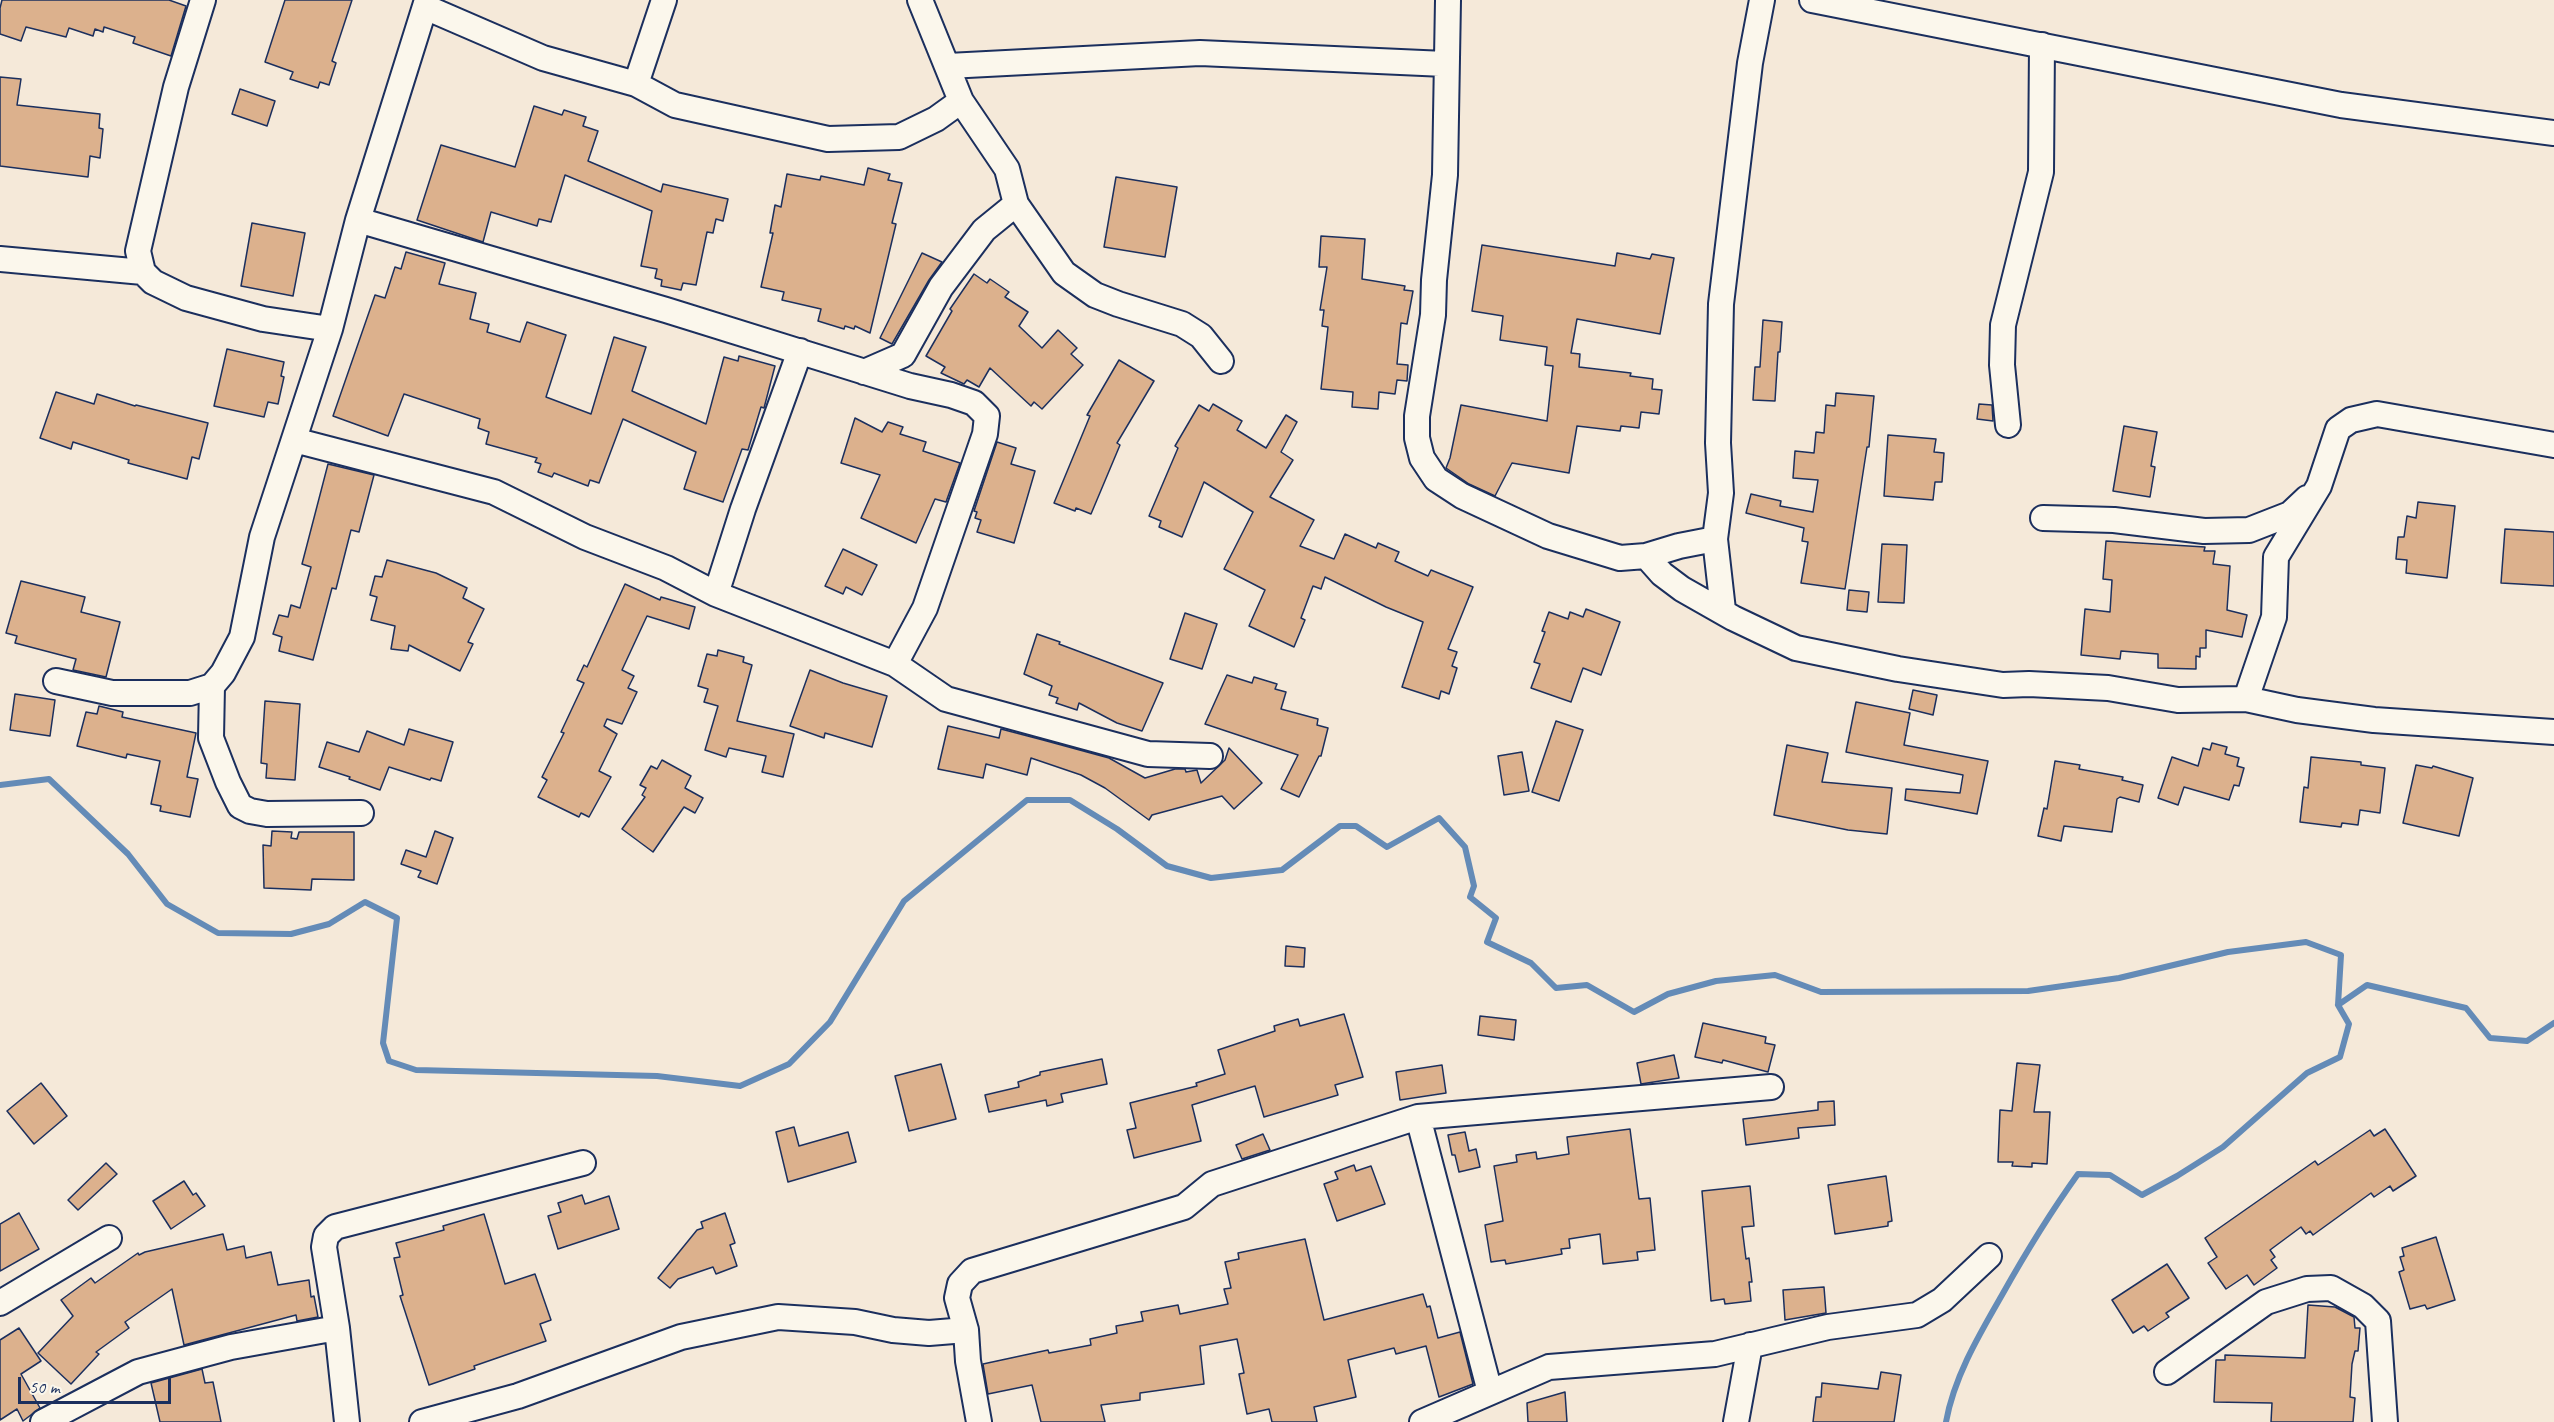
<!DOCTYPE html>
<style>
body{margin:0}
#map{position:relative;width:2554px;height:1422px;overflow:hidden;background:#f5e9d9;font-family:Caveat,sans-serif}
canvas{display:block}
.scale{position:absolute;left:18px;top:1377px;width:153px;height:27px;box-sizing:border-box;border:3px solid #1b2f5e;border-top:0;padding-left:8px;font-size:18px;line-height:21px;white-space:nowrap;color:#1b2f5e;-webkit-text-stroke:4px #fbf7ec;paint-order:stroke}
</style>
<div id="map">
<canvas width="2554" height="1422"></canvas>
<div class="scale">50 m</div>
</div>
<script>
const c = document.querySelector('canvas').getContext('2d');
c.lineJoin = 'round';
function trace(path, color, width, dash) { c.strokeStyle = color; c.lineWidth = width; c.lineCap = dash ? 'butt' : 'round'; c.setLineDash(dash || []); c.stroke(path); }
function fillPath(path, color) { c.fillStyle = color; c.fill(path, 'evenodd'); }
const stream = new Path2D(`
 M0,785L49,779L128,854L167,904L218,933L291,934L329,924L365,902L397,918L383,1043L389,1061L416,1070L657,1076L740,1086L789,1064L830,1022L904,901L1027,800H1070L1117,829L1167,866L1211,878L1282,870L1340,826H1356L1387,847L1439,818L1465,847L1474,886L1470,897L1496,918L1487,942L1531,963L1556,988L1587,985L1634,1012L1668,994L1716,981L1775,975L1821,992L2028,991L2119,978L2228,952L2306,942L2341,955L2338,1005L2349,1024L2340,1057L2307,1073L2223,1147L2177,1176L2142,1195L2110,1175L2078,1174C2050,1213 2025,1254 2002,1295C1979,1335 1954,1377 1946,1422
 M2338,1005L2367,985L2466,1008L2490,1038L2527,1041L2554,1023`);
const building = new Path2D(`
 M2,0H169L186,6L171,56L133,43L135,37L104,27L103,32L95,29L93,36L69,28L66,37L26,27L21,41L0,34V8Z
 M285,0H352L332,61L336,63L329,85L320,82L318,88L290,79L293,72L265,62Z
 M0,77L21,79L17,105L100,114L99,128L103,129L100,158L90,156L88,177L0,166Z
 M240,89L275,101L267,126L232,114Z
 M534,106L562,115L564,110L586,117L583,126L598,131L588,161L661,192L663,184L728,199L723,221L716,219L713,233L707,232L696,285L683,283L681,290L661,286L662,280L655,278L657,269L641,266L652,211L565,175L551,222L539,219L537,226L491,212L483,242L417,220L441,145L515,167Z
 M868,168L890,174L888,180L902,183L892,223L896,224L870,333L855,326L854,329L845,326L844,329L818,321L821,309L782,300L784,292L761,287L773,233H770L775,205L781,207L787,174L820,180L821,176L864,185Z
 M1116,177L1177,187L1165,257L1104,247Z
 M252,223L305,233L293,296L241,286Z
 M1321,236L1365,239L1362,279L1405,286L1404,290L1413,291L1407,324L1401,323L1397,364L1408,365L1407,381L1397,380L1395,394L1379,392L1378,409L1352,407L1353,392L1321,389L1328,327L1322,326L1324,310H1320L1327,267H1319Z
 M1482,245L1615,266L1617,253L1650,259L1652,254L1674,258L1660,334L1577,319L1571,353L1580,354L1579,367L1631,373L1630,376L1653,379L1652,389L1662,390L1659,414L1641,412L1639,428L1621,426L1620,431L1577,426L1569,473L1512,463L1495,496L1469,484L1446,468L1450,458L1461,405L1547,421L1553,366L1545,365L1547,347L1500,340L1503,316L1472,311Z
 M406,252L445,263L439,284L476,293L470,319L489,324L487,332L520,342L527,322L566,335L546,397L591,414L614,337L646,347L632,391L706,424L724,357L738,361L739,356L775,366L764,408L761,407L748,450L742,449L723,502L684,489L696,452L623,419L599,483L590,480L588,486L554,473L552,477L538,472L541,464L535,462L537,458L486,444L489,432L478,428L480,419L404,394L388,436L333,416L375,295L385,298L395,267L401,269Z
 M922,253L942,262L929,280L892,344L880,338Z
 M974,274L987,283L990,279L1009,292L1005,297L1028,312L1019,326L1042,348L1058,330L1077,348L1071,354L1083,365L1042,409L1034,402L1031,406L990,368L979,387L967,380L964,384L941,373L945,367L926,356L952,311L950,309Z
 M1763,320L1782,322L1780,352H1778L1775,401L1753,400L1755,367H1760Z
 M227,349L284,362L281,376L284,377L278,404L268,402L264,417L214,406Z
 M1119,360L1154,381L1117,443L1120,445L1091,514L1076,508L1075,511L1054,503L1090,416L1087,415Z
 M56,392L94,404L97,394L135,406L136,405L208,423L199,459L192,457L187,479L128,463L129,460L73,442L71,449L40,438Z
 M1836,393L1874,396L1869,447H1867L1845,589L1801,583L1808,542L1802,541L1804,528L1746,513L1751,494L1781,501L1780,506L1813,512L1818,480L1793,478L1795,451L1814,453L1816,432L1824,433L1826,405L1835,406Z
 M1213,404L1242,421L1237,430L1266,448L1286,415L1297,422L1281,452L1293,460L1270,497L1314,520L1300,546L1334,559L1345,534L1376,548L1378,543L1399,552L1395,561L1428,576L1431,570L1473,587L1448,649L1457,652L1452,666L1457,668L1449,694L1441,691L1439,699L1402,687L1423,622L1386,607L1325,577L1321,589L1313,586L1301,618L1305,620L1294,647L1249,626L1265,590L1224,569L1253,512L1204,482L1182,537L1159,527L1161,521L1149,516L1178,448L1175,446L1199,405L1209,411Z
 M1979,404L1992,405L1993,421L1977,419Z
 M855,418L882,432L888,422L903,427L900,434L926,442L923,451L960,463L946,502L935,499L916,543L861,518L880,475L841,463Z
 M2124,426L2157,432L2151,466L2155,467L2150,497L2113,491Z
 M1888,435L1936,439L1934,452L1944,453L1942,482H1935L1933,500L1884,496Z
 M997,442L1016,448L1011,464L1035,471L1014,543L977,532L981,520L975,518L977,512L974,511Z
 M328,464L374,475L359,532L351,530L336,589L332,588L313,660L279,651L282,637L273,634L279,615L288,617L291,605L300,608L311,567L302,564Z
 M2418,502L2455,506L2447,578L2406,573L2407,560L2396,559L2398,537H2404L2407,516L2416,518Z
 M2505,529L2554,532V586L2501,583Z
 M2106,541L2205,547L2204,551H2215L2213,564L2230,566L2227,610L2247,615L2242,637L2206,630V648H2200V657L2196,656V669L2158,668V654L2121,651L2120,659L2081,655L2085,609L2110,612L2112,580L2103,579Z
 M1882,544L1907,545L1904,603L1878,602Z
 M843,549L877,565L862,595L846,587L843,594L825,586Z
 M387,560L436,573L467,588L463,598L484,609L468,642L473,644L460,671L409,645L408,651L391,649L395,626L371,620L377,597L370,595L375,576L382,577Z
 M21,581L85,597L81,612L120,622L106,677L73,670L76,659L15,643L17,636L6,633Z
 M625,584L660,600L661,597L695,607L689,629L647,616L622,670L634,676L628,688L637,692L622,724L607,719L604,726L617,734L599,771L611,777L589,817L581,813L579,817L538,797L547,780L542,777L564,733L561,732L584,683L577,680L584,665L587,667Z
 M1849,590L1869,592L1867,612L1847,610Z
 M1586,609L1620,622L1601,675L1583,668L1571,702L1531,688L1540,664L1534,662L1545,632L1542,631L1549,612L1568,619L1570,612L1583,617Z
 M1185,613L1217,624L1202,669L1170,659Z
 M1037,634L1060,642L1059,644L1163,683L1142,731L1117,723L1079,703L1077,710L1056,703L1058,698L1049,695L1052,686L1024,674Z
 M718,650L744,657L743,662L752,665L737,721L794,734L783,777L762,772L766,756L729,748L726,757L705,750L718,706L704,702L708,689L698,686L707,654L717,656Z
 M810,670L843,683L887,696L872,747L825,733L824,738L790,726Z
 M1227,675L1252,683L1254,677L1277,684L1275,689L1286,692L1281,709L1318,719L1317,725L1328,728L1321,756H1319L1299,797L1281,789L1298,755L1205,724Z
 M1913,690L1937,695L1933,715L1909,709Z
 M15,694L55,700L50,736L10,730Z
 M265,701L300,704L295,780L266,778L267,764L261,763Z
 M1856,702L1910,713L1904,745L1988,761L1977,814L1905,800L1906,789L1960,793L1963,775L1846,752Z
 M99,706L123,712L122,717L196,733L187,777L198,779L190,817L160,811L161,806L151,804L160,761L127,754L126,758L77,746L86,712L97,714Z
 M1556,721L1583,730L1559,801L1532,792Z
 M948,726L999,738L1001,729L1043,740L1109,758L1145,778L1175,769H1185L1186,772L1197,770L1201,783L1225,760L1229,748L1262,783L1234,809L1222,796L1152,815L1149,820L1105,788L1081,775L1031,758L1027,775L986,764L983,778L938,769Z
 M409,729L453,742L441,781L431,778L430,780L389,767L380,790L349,779L350,777L319,767L327,742L359,752L367,731L404,745Z
 M2212,743L2227,747L2225,754L2239,758L2237,766L2244,768L2239,786L2234,785L2229,800L2184,787L2178,805L2158,798L2172,757L2198,766L2203,748L2210,750Z
 M1787,745L1828,753L1822,782L1892,788L1887,834L1848,830L1774,815Z
 M1522,752L1529,791L1504,795L1498,756Z
 M2311,757L2361,762V765L2385,768L2380,813L2360,810L2358,825L2342,823L2341,827L2300,822L2304,787L2308,788Z
 M662,760L691,776L685,788L703,798L695,813L684,807L653,852L622,829L645,797L642,795L646,788L640,785L651,766L657,769Z
 M2055,761L2080,765L2079,769L2123,777L2122,780L2143,785L2139,802L2120,797L2117,799L2112,832L2064,826L2061,841L2038,836L2044,808L2047,809Z
 M2416,765L2432,768L2433,766L2473,778L2459,836L2403,823Z
 M272,831L292,832L291,838L297,839L299,832H354V880L312,879L311,890L264,888L263,845L271,846Z
 M435,831L453,838L437,884L418,877L421,871L401,864L406,850L426,857Z
 M1286,946L1305,948L1304,967L1285,966Z
 M1344,1014L1363,1077L1335,1085L1338,1095L1264,1117L1255,1086L1192,1105L1201,1141L1134,1158L1127,1130L1136,1128L1130,1103L1197,1086L1196,1083L1225,1074L1218,1050L1275,1031L1274,1026L1298,1019L1300,1026Z
 M1480,1016L1516,1020L1514,1040L1478,1035Z
 M1703,1023L1766,1037L1765,1043L1775,1045L1768,1072L1723,1060L1722,1063L1695,1057Z
 M1674,1055L1679,1078L1641,1084L1637,1063Z
 M1102,1059L1107,1084L1061,1094L1063,1102L1047,1106L1046,1100L989,1112L985,1095L1019,1087L1018,1082L1040,1075V1072Z
 M2017,1063L2040,1065L2034,1112H2050L2047,1164L2032,1163V1167L2012,1166L2013,1162H1998L2000,1110L2012,1111Z
 M941,1064L956,1119L909,1131L895,1076Z
 M1442,1065L1446,1093L1400,1100L1396,1072Z
 M41,1083L67,1116L34,1144L7,1111Z
 M1834,1101L1835,1125L1798,1128L1799,1138L1746,1145L1743,1119L1818,1110V1102Z
 M794,1127L799,1146L848,1132L856,1162L788,1182L776,1132Z
 M1630,1129L1639,1199L1650,1198L1655,1250L1637,1252L1638,1260L1603,1264L1600,1234L1569,1239L1570,1248L1561,1249L1562,1254L1506,1264L1505,1260L1491,1262L1485,1225L1503,1221L1494,1166L1517,1162L1516,1155L1536,1152L1537,1159L1569,1154L1567,1137Z
 M2385,1129L2416,1176L2393,1191L2390,1186L2374,1197L2371,1193L2313,1235L2310,1231L2306,1234L2301,1227L2270,1250L2275,1257L2271,1260L2277,1268L2254,1285L2247,1275L2226,1289L2208,1263L2217,1257L2205,1238L2315,1161L2318,1165L2370,1130L2374,1136Z
 M1465,1132L1469,1151L1476,1149L1480,1167L1459,1172L1455,1155H1452L1448,1135Z
 M1263,1134L1270,1150L1242,1159L1236,1145Z
 M106,1163L117,1174L78,1210L68,1200Z
 M1354,1165L1356,1171L1371,1166L1385,1204L1337,1221L1324,1184L1338,1179L1335,1172Z
 M1886,1176L1892,1221L1888,1222V1226L1835,1234L1828,1185Z
 M184,1181L193,1195L196,1193L205,1206L171,1229L153,1201Z
 M1750,1186L1754,1226L1742,1227L1746,1259L1749,1258L1752,1282H1749L1751,1301L1725,1304L1724,1299L1711,1301L1702,1191Z
 M582,1195L585,1204L609,1196L619,1229L558,1249L548,1216L561,1212L558,1203Z
 M19,1213L39,1249L0,1271V1224Z
 M725,1213L735,1243L730,1245L737,1266L716,1274L713,1267L678,1279L670,1288L658,1278L697,1230L703,1228L701,1222Z
 M484,1214L505,1284L535,1274L551,1320L540,1324L546,1341L474,1366L475,1369L429,1385L400,1296L403,1295L394,1258L400,1257L396,1243L444,1230L443,1226Z
 M223,1234L227,1250L244,1246L246,1258L271,1252L278,1285L309,1280L311,1297L314,1296L318,1317L297,1321L296,1315L184,1345L172,1289L125,1322L129,1328L96,1352L99,1354L71,1384L38,1353L73,1316L61,1300L91,1278L95,1283L138,1253L139,1255L145,1252Z
 M2436,1237L2455,1300L2427,1309L2425,1305L2410,1309L2399,1272L2404,1270L2400,1257L2404,1256L2402,1248Z
 M1305,1239L1324,1320L1423,1294L1427,1307L1430,1306L1438,1338L1460,1332L1473,1384L1439,1397L1426,1346L1396,1354L1394,1348L1348,1360L1356,1397L1314,1407L1317,1422H1272L1269,1409L1247,1414L1239,1374L1244,1373L1237,1339L1200,1346L1204,1384L1140,1393V1400L1101,1405L1105,1422H1041L1032,1385L988,1394L983,1364L1048,1350L1049,1353L1091,1345L1090,1339L1117,1333L1116,1326L1143,1321L1141,1312L1178,1305L1180,1314L1228,1304L1224,1289L1231,1288L1225,1262L1239,1259L1238,1253Z
 M2167,1264L2189,1298L2166,1313L2169,1317L2148,1331L2144,1326L2133,1333L2112,1300Z
 M1824,1287L1826,1313L1785,1320L1783,1290Z
 M2308,1305L2335,1307L2354,1317L2355,1328H2360L2358,1351H2355L2352,1364L2350,1397L2355,1398L2353,1422H2271L2272,1403L2214,1402L2216,1360H2225V1355L2305,1358Z
 M19,1328L41,1361L21,1374L40,1408L23,1421L17,1409L0,1420V1340Z
 M202,1369L205,1383L213,1382L221,1422H160L151,1383Z
 M1881,1372L1901,1375L1894,1422H1813L1816,1397H1821L1822,1383L1878,1389Z
 M1565,1392L1567,1422H1528L1527,1403Z`);
const minor = new Path2D(`
 M203,0L176,87L138,251L143,272L153,282L186,298L263,319L330,329
 M920,0L961,101L1007,169L1016,204L1064,273L1095,295L1118,304L1182,324L1201,336L1221,361
 M1448,0L1445,175L1434,280L1433,315L1417,416V438L1422,458L1436,479L1462,496L1548,536L1620,558L1646,556L1679,546L1715,539
 M1812,0L2341,105L2554,133
 M425,7L543,58L636,84L675,105L828,139L899,137L936,119L961,101
 M948,66L1200,53L1445,64
 M636,84L664,0
 M358,220L666,310L910,386L951,395L974,403L987,416L985,434L925,608L895,664
 M0,259L143,272
 M864,372L903,355L941,287L984,230L1016,204
 M2008,425L2002,365L2003,325L2041,172L2042,45
 M294,440L494,492L585,537L666,568L716,594L895,664L946,699L1148,754L1210,756
 M2043,518L2114,520L2204,531L2249,530L2290,514L2307,498
 M1646,556L1662,574L1682,589L1733,618L1796,648L1898,669L2003,685L2029,684L2108,688L2178,700L2246,699L2297,710L2374,720L2554,732
 M716,594L743,509L800,351
 M1723,610L1715,539L1721,493L1718,443L1721,304L1750,63L1762,0
 M56,681L112,693H190L212,686L223,673L242,637L262,537L330,329L358,220L427,0
 M212,686L211,738L228,782L240,806L250,811L267,814L361,813
 M2246,699L2274,617L2276,557L2319,486L2338,429L2351,420L2377,414L2554,445
 M1418,1117L1490,1392
 M0,1303L109,1238
 M2167,1372L2266,1302L2307,1289L2331,1288L2363,1306L2378,1321L2385,1422
 M43,1422L138,1372L231,1347L337,1328
 M347,1422L337,1328L324,1247L326,1236L335,1227L583,1163
 M422,1422L518,1396L681,1337L778,1317L855,1322L893,1330L929,1333L966,1330
 M979,1422L968,1361L966,1330L957,1298L960,1284L972,1271L1184,1207L1212,1184L1418,1117L1771,1087
 M1422,1422L1549,1367L1715,1354L1828,1327L1917,1315L1942,1300L1989,1256
 M1736,1422L1750,1345`);
trace(stream, '#648bb7', 6);
fillPath(building, '#dcb18d');
trace(building, '#1b2f5e', 1.5);
trace(minor, '#1b2f5e', 28);
trace(minor, '#fbf7ec', 24);
</script>
